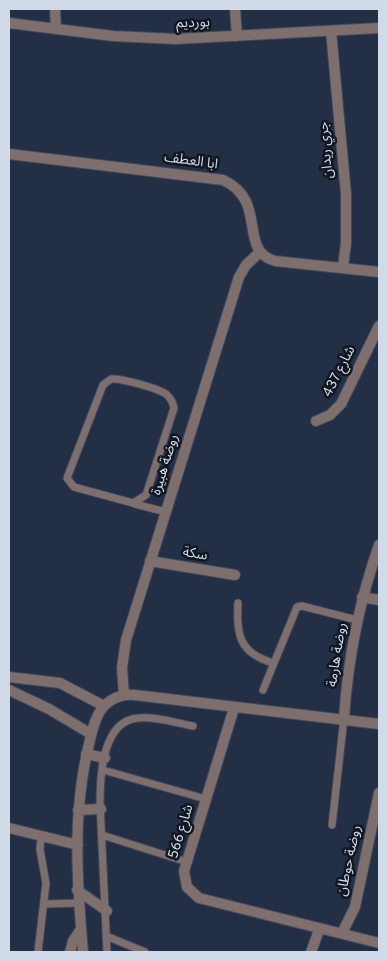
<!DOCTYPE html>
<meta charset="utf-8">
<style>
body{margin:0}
#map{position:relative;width:388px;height:961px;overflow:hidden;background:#222f44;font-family:Overpass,sans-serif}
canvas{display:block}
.frame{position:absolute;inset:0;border:10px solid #d1dae8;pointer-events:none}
</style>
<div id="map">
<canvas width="388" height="961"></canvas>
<div class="frame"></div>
</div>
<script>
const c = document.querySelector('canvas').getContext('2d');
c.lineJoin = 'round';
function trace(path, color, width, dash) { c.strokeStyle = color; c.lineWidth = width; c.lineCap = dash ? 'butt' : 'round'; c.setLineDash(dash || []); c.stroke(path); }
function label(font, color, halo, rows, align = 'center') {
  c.font = font + ' Overpass,"Noto Sans Arabic",sans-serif'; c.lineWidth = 5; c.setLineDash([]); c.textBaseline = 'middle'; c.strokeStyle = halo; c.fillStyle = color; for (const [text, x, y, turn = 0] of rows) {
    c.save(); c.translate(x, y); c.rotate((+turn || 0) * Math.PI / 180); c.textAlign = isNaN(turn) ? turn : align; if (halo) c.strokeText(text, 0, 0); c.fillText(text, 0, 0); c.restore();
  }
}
const lane = new Path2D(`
 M111,379C121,378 157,388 166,394C171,398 173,403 174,408L146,495L133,503L74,487L67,478L103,385Z
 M135,504L166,512
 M238,603C236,636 240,653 273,663
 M263,690L297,607L302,606L357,620
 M103,770L206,799
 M332,825L344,718
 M102,835L187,862
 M45,904L79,903
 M106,936L145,952
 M38,952L46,883L40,850L41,837
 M107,952L100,803C100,776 102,721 138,718C155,716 176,723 193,726`);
const street = new Path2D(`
 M55,9L56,29
 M235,9L237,36
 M9,23L113,36L176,39L379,28
 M331,31L346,194V243L343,267
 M9,154L223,180C269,201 237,250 275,261L379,272
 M316,421L330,415L341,404L379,326
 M150,561L235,575
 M362,597L379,600
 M9,677L60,683L104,706
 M9,690L49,709L91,734
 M124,695L122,668L126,640L239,277L246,265L260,252
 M234,708L184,871L187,887L199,898L379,943
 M344,718C348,658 359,602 379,545
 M86,754L105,758
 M78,810L101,809
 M9,828L78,845
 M77,890L107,911
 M342,933L355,907L379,793
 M70,952L73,941L81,929
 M83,952C77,883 72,813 89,744C92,732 95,716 104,706C113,697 124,694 135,695L379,724
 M311,952L319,930`);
const streetNames = [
 ["بورديم",193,24,-2],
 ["جري ريدان",327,150,-95],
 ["ابا العطف",191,162,8],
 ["شارع 437",340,372,-63],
 ["روضة هبيرة",166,465,-73],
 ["سكة",195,555,9],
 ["روضة هارمة",338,655,-81],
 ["شارع 566",182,832,-73],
 ["روضة حوطان",350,861,-78]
];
trace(lane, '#3e4a5e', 9);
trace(street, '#3e4a5e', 12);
trace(lane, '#7e6f6c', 7);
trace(street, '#7e6f6c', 10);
label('14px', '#d1dae8', '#111720', streetNames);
</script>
